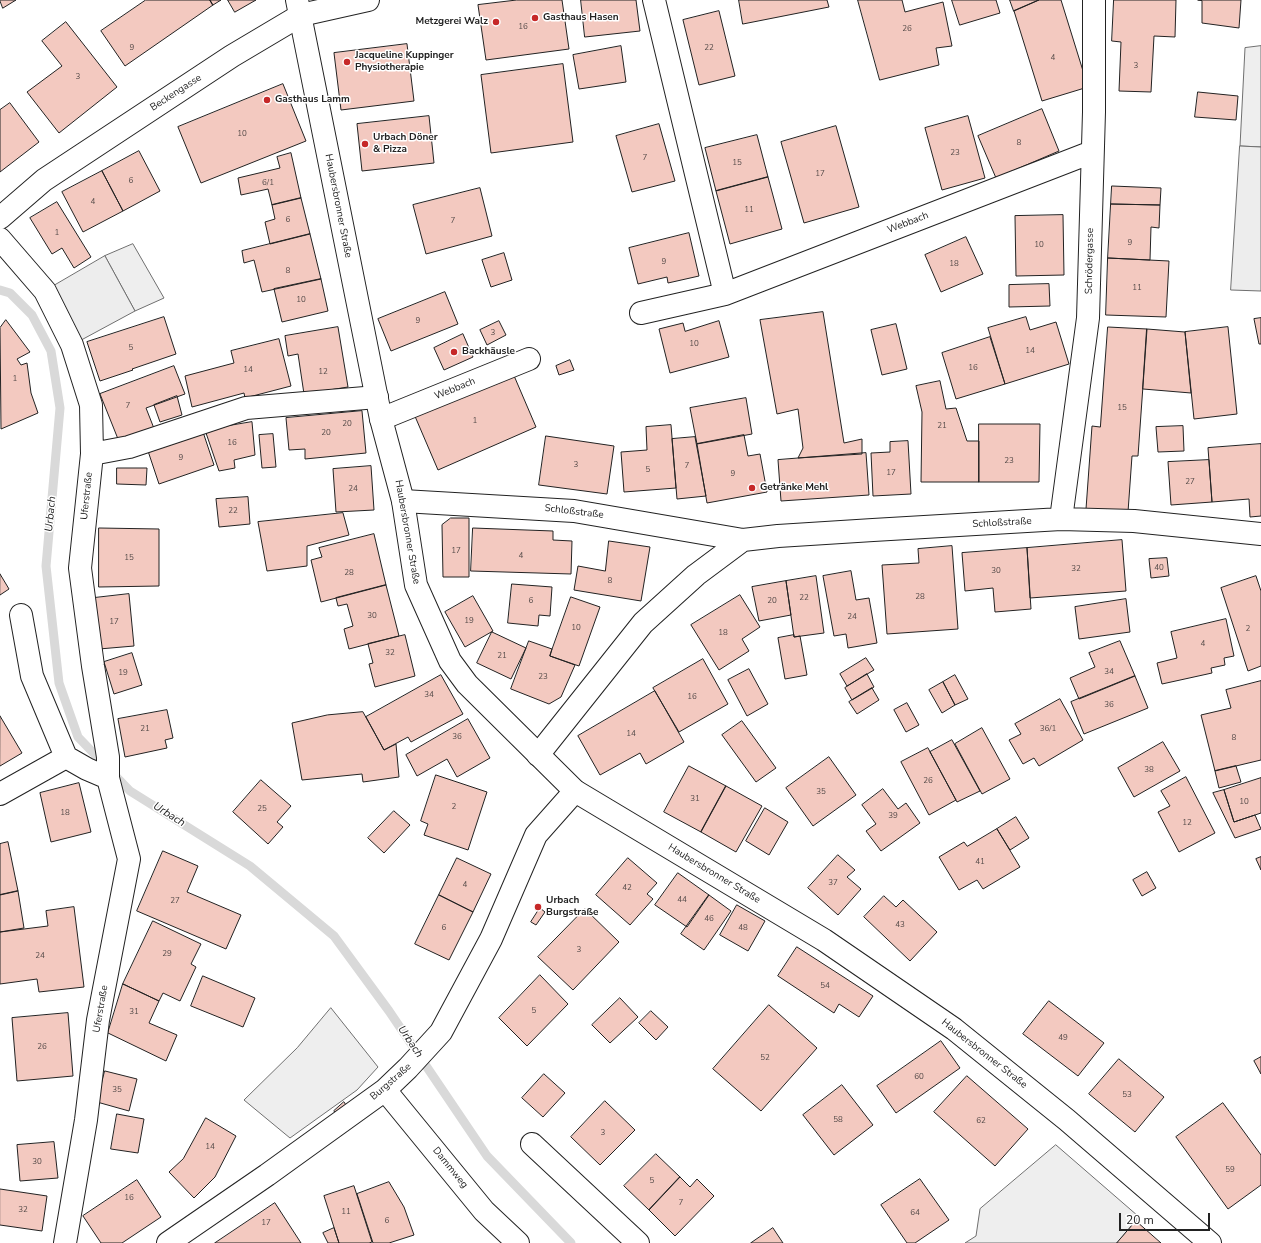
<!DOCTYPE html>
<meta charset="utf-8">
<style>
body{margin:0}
#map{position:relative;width:1261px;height:1243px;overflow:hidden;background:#fff;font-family:"Nunito Sans",sans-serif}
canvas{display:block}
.scale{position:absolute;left:1119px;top:1213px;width:91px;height:18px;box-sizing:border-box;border:2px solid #222;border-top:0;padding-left:5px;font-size:12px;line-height:14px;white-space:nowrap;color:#222;-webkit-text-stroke:3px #fff;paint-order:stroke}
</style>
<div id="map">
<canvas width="1261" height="1243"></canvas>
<div class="scale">20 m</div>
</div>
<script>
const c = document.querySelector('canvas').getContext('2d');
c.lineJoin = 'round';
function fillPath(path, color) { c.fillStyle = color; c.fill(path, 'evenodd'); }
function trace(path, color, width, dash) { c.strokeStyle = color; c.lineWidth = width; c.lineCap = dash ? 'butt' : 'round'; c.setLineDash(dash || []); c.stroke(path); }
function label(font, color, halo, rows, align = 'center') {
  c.font = font + ' "Nunito Sans",sans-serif'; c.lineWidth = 3; c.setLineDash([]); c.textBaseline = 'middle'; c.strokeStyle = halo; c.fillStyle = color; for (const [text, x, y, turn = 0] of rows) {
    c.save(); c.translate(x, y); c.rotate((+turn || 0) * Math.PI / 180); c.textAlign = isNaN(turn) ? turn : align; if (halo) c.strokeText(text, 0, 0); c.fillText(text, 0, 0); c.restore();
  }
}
const green = new Path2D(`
 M1261,46V147L1240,146L1245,48Z
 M133,244L164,298L135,311L105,256Z
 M331,1008L378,1067L357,1090L290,1138L244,1100L297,1048Z
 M1056,1145L1138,1216L1136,1221L1117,1243H965L976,1236L980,1209Z`);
const parking = new Path2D(`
 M1240,146L1261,147V291L1231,290Z
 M105,256L135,311L72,345L45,291Z`);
const stream = new Path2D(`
 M0,290L10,293L32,315L51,351L60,408L46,566L59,683L78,737L130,791L250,866L334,936L389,1011L487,1156L571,1243`);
const building = new Path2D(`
 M0,0H16L3,8Z
 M146,0H210L213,5L125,66L101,31Z
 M210,0H221L213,5Z
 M228,0H256L235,12Z
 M517,0H562L569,49L486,60L478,5Z
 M581,0H636L640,31L585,37Z
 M739,0H827L829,7L743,24Z
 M858,0H902L905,12L943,2L952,46L936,48L939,65L880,80Z
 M952,0H996L1000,13L960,25Z
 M1010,0H1039L1014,11Z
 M1039,0H1061L1088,87L1042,101L1014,11Z
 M1114,0H1176L1175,37L1154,36L1151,92L1119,91L1121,42L1112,41Z
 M1198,0H1241L1239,28L1202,23V1Z
 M719,11L735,76L699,85L683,20Z
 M66,22L117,87L59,133L27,92L62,66L42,41Z
 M407,44L414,101L341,110L334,53Z
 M621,46L626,82L579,89L573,55Z
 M563,64L573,142L491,153L481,75Z
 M283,84L306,141L201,183L178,127Z
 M1198,92L1238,96L1236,120L1195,117Z
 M10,103L39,142L0,172V110Z
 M1042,109L1059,151L996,178L978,136Z
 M429,116L434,163L362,171L357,124Z
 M968,116L985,178L942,190L925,128Z
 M659,124L675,181L632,192L616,136Z
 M836,126L859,207L804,223L781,142Z
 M757,135L768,177L716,191L705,148Z
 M139,151L160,191L123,211L102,171Z
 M291,153L301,198L272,205L268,189L241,195L238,178L280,168L277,157Z
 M102,171L123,211L83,232L62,192Z
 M768,177L782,229L730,244L716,191Z
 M1112,186L1161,188L1160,205L1111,204Z
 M480,188L492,236L426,254L413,205Z
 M301,198L310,234L270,244L265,222L275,219L272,205Z
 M57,202L91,257L74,268L62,248L52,254L30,218Z
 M1111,204L1160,205L1159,228L1151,227L1150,260L1108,258Z
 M1063,215L1064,275L1016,276L1015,216Z
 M689,233L699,276L668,283L667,277L638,284L629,248Z
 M310,234L321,279L262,292L254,260L244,263L242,251Z
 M966,237L983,274L941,292L925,255Z
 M504,253L512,280L491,287L482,260Z
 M1108,258L1169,261L1166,317L1106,315Z
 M321,279L328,311L282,322L274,289Z
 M1049,284L1050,306L1009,307V285Z
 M445,292L458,324L391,351L378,319Z
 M823,312L844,443L862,439V454L798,458L803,448L798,409L777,414L760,320Z
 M164,317L176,354L132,369L133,370L100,381L87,342Z
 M1026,317L1030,330L1056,322L1069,364L1005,384L988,328Z
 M1261,318V344H1259L1254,319Z
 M6,320L30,352L17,359L21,365L27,363L31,393L38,413L1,429L0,328Z
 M499,321L506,335L487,345L480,330Z
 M719,321L729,357L670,373L659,329L683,323L685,331Z
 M896,324L907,369L882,375L871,330Z
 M338,327L348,387L304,394L298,354L288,356L285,336Z
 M1108,327L1147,329L1138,456H1132L1128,512L1086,509L1092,426L1100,427Z
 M1228,327L1237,414L1194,419L1185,332Z
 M1147,329L1185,332L1191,393L1143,389Z
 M463,334L473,357L444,370L434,348Z
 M990,337L1005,384L956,399L942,353Z
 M279,339L291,386L245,398L244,393L192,407L185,376L234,363L231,351Z
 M570,360L574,370L559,375L556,366Z
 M174,366L185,394L146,408L155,431L120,444L100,394Z
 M512,371L536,427L438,470L414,414Z
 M940,381L946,409L956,408L967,441H979V482H921L922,412L916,386Z
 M177,396L182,415L160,422L154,405Z
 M746,398L752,434L697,444L690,408Z
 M362,411L366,453L305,459V449L289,450L286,418Z
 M252,422L255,455L234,460L235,468L219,471L205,430Z
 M979,424H1040L1039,482H979Z
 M671,425L676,488L624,492L621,452L647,450L646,427Z
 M1183,426L1184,451L1158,452L1156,427Z
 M203,432L214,465L159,484L148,451Z
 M273,434L276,467L262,468L259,435Z
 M744,435L748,456L760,454L767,492L707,503L697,444Z
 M546,436L614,446L607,494L539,485Z
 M695,437L706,496L677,499L672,439Z
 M908,441L911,494L873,496L871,453L890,452V442Z
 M1261,444V516L1250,517L1249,499L1212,502L1208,448Z
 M866,453L869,495L781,501L778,460Z
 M1209,460L1212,502L1171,505L1168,462Z
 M371,466L374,510L336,512L333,469Z
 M117,468H147L146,485L117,484Z
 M248,497L250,524L219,527L216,499Z
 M343,513L349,535L307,546V566L267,571L258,522Z
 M451,518H469V577H443L442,525Z
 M99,528L159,529V586L99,587Z
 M473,528L553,531V540L572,541L571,574L471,571Z
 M374,534L386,585L321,602L311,560L322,557L319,548Z
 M1122,540L1126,591L1030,598L1027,548Z
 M609,541L650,547L641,601L574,590L578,566L605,571Z
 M952,546L958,629L887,634L882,565L919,563L918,549Z
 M1027,548L1031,609L995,612L993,588L965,591L962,553Z
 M1167,558L1169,576L1151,578L1149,559Z
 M851,571L856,600L869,598L877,643L848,648L846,634L834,636L823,576Z
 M0,574L9,589L0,595Z
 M816,576L824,633L794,637L786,581Z
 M1256,576L1261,591V666L1248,671L1221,588Z
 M786,581L791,615L759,621L752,587Z
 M512,584L552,587L550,616L539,615L538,626L508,623Z
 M386,585L399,636L349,649L344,629L353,626L347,604L338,606L336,598Z
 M129,594L134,646L99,649L94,598Z
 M740,595L760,627L742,639L749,651L719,670L691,625Z
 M473,596L493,631L465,647L445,612Z
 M571,597L600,607L579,666L550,656Z
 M1126,599L1130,632L1079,639L1075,607Z
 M1226,619L1234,656L1224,658L1225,665L1211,668L1212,673L1162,684L1157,663L1177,658L1171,632Z
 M492,632L526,648L511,679L477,663Z
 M405,635L415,676L375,687L369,664L373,663L368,644Z
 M794,635V637L800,636L807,675L785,679L778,638Z
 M529,641L552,649L550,656L575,665L561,697L549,704L511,689Z
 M1120,641L1135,676L1079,699L1070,678L1095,667L1089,653Z
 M132,653L142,685L114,694L104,662Z
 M866,658L874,670L847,686L840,674Z
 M703,659L728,704L679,732L653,688Z
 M749,669L768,704L747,716L728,680Z
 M867,674L874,687L852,700L845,688Z
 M441,675L463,714L411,742L408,737L384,750L366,717Z
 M955,675L968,699L955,705L943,682Z
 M1135,676L1148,708L1084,734L1071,702Z
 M1261,681V760L1215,771L1201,715L1231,708L1226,690Z
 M943,682L955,705L942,713L929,690Z
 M872,688L879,700L857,714L849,702Z
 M655,691L684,742L646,764L640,753L600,775L578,736Z
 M1060,699L1083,740L1039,766L1034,758L1023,764L1009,740L1021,734L1015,724Z
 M907,703L919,725L906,732L894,710Z
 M167,710L173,738L165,740L167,748L125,757L118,719Z
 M363,712L384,750L396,744L399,777L363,782L362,774L302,780L292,723L327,715Z
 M0,716L22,753L0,766Z
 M468,719L490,758L457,777L447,759L417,776L406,755Z
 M742,721L776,768L756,782L722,735Z
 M982,728L1010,779L982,794L955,744Z
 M952,740L980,791L957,802L930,752Z
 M1163,742L1180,771L1134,797L1118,768Z
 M928,748L956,800L929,815L901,762Z
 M829,757L856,795L813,826L786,788Z
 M689,766L726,786L701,832L664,812Z
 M1236,766L1241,782L1219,788L1215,771Z
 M436,775L487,792L468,850L424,835L428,824L421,821Z
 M1186,777L1215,833L1179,852L1158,812L1170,806L1161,791Z
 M1261,778V813L1234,822L1224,790Z
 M261,780L291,806L277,822L283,827L268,844L233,812Z
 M79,783L91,832L51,842L40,793Z
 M726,786L762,806L736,852L701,832Z
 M883,789L898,809L906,803L920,823L881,851L866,831L876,824L862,805Z
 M1224,790L1234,822L1255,815L1261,829L1235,838L1213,793Z
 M765,808L788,822L769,855L746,841Z
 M394,811L410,825L384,853L368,838Z
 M1016,817L1029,838L1010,850L997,829Z
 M997,829L1020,867L983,889L977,880L959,890L939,857L964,842L967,846Z
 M8,842L18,891L0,895V844Z
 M163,851L198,866L187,892L241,915L226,949L137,911Z
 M838,855L855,870L847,877L861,889L838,915L808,888Z
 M1261,857V870L1256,859Z
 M457,858L491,874L473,912L439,895Z
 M628,858L657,883L647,894L653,899L630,925L596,895Z
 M1147,872L1156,888L1142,896L1133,880Z
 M678,873L709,895L687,927L655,905Z
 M18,891L24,928L0,932V895Z
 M439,895L473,912L449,960L415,944Z
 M709,895L731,911L704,950L681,934Z
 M884,896L896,907L903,900L937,932L910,961L864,917Z
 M737,905L765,921L748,951L720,935Z
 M74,907L84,987L39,992L37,979L0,984V932L48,926L46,911Z
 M540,908L545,912L536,925L531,922Z
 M585,909L619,942L573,990L538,957Z
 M153,921L201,944L191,964L196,967L180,1001L163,993L159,1001L123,984Z
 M797,947L873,996L859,1017L839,1004L834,1013L778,976Z
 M540,975L568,1004L527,1046L499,1018Z
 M203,976L255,998L243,1027L191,1006Z
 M123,984L159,1001L149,1023L177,1035L166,1061L108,1033Z
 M620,998L638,1017L610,1043L592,1025Z
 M1049,1001L1104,1043L1078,1076L1023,1034Z
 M769,1005L817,1048L761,1111L713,1069Z
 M651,1011L668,1027L656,1040L639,1023Z
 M68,1013L73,1076L17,1081L12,1018Z
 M941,1041L960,1068L896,1113L877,1086Z
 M1261,1057V1074L1254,1061Z
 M1119,1059L1164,1097L1135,1132L1089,1094Z
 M105,1071L137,1079L129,1111L97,1102Z
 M544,1074L565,1093L543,1117L522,1098Z
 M967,1076L1028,1129L995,1166L934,1112Z
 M842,1085L873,1125L834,1155L803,1115Z
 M605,1101L635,1130L600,1165L571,1137Z
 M344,1102L346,1105L336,1114L334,1111Z
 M1223,1103L1261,1155V1185L1228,1209L1176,1137Z
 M117,1114L144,1119L138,1153L111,1149Z
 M206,1118L236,1136L215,1177L194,1198L169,1172L183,1159Z
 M54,1142L58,1178L20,1181L17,1145Z
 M656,1154L680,1177L649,1210L624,1186Z
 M680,1177L690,1187L697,1179L714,1196L675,1236L649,1210Z
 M920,1179L949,1220L915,1243H907L881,1205Z
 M137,1180L161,1217L122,1243H101L83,1216Z
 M389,1182L404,1207L414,1235L389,1243H373L357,1194Z
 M354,1186L372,1242L369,1243H339L324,1196Z
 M0,1189L47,1196L42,1231L0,1225Z
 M275,1203L301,1243H215Z
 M1136,1221L1161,1243H1117Z
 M334,1228L339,1243H328L323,1233Z
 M773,1228L783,1243H751Z`);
const street = new Path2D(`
 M654,0L725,294
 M0,218L44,180L232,56L301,15L368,0
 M0,239L45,291L72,345L91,405L92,454L80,568L93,666L108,757V778L129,859L98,1020L86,1120L65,1243
 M641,313L725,294L1092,152
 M381,419L529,359
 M92,454L129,447L246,408L377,397
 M403,501L574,511L743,540L778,536L873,530L1061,519L1134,521L1261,534
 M1061,519L1088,318L1094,112V0
 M21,615L32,676L66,757L87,769L108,778
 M538,755L643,623L696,575L743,540
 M0,794L66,757
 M385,1090L484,1211L518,1243
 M532,1144L638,1243
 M168,1243L267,1175L385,1090L408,1068L441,1032L491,939L536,835L575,791`);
const secondary = new Path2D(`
 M297,0L381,419L403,501L416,585L450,661L467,684L575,791L824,940L954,1029L1067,1120L1210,1243`);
const markers = [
 [535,18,4,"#c62828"],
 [496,22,4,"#c62828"],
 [347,62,4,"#c62828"],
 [267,100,4,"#c62828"],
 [365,144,4,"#c62828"],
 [454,352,4,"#c62828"],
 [752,488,4,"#c62828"],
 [538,907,4,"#c62828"]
];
const numberNames = [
 ["16",523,27],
 ["26",907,29],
 ["9",132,48],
 ["22",709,48],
 ["4",1053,58],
 ["3",1136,66],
 ["3",78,77],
 ["10",242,134],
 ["8",1019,143],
 ["23",955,153],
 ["7",645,158],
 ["15",737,163],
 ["17",820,174],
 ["6",131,181],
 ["6/1",268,183],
 ["4",93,202],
 ["11",749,210],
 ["6",288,220],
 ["7",453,221],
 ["1",57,233],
 ["9",1130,243],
 ["10",1039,245],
 ["9",664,262],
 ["18",954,264],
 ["8",288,271],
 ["11",1137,288],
 ["10",301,300],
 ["9",418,321],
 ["3",493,333],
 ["10",694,344],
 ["5",131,348],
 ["14",1030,351],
 ["16",973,368],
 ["14",248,370],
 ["12",323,372],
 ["1",15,379],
 ["7",128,406],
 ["15",1122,408],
 ["1",475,421],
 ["20",347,424],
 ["21",942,426],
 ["20",326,433],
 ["16",232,443],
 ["9",181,458],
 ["23",1009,461],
 ["3",576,465],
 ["7",687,466],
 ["5",648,470],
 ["17",891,473],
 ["9",733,474],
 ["27",1190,482],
 ["24",353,489],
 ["22",233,511],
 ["17",456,551],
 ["4",521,556],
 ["15",129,558],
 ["40",1159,568],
 ["32",1076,569],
 ["30",996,571],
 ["28",349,573],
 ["8",610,581],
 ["28",920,597],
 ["22",804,598],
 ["6",531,601],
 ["20",772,601],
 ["30",372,616],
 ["24",852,617],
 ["19",469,621],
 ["17",114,622],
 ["10",576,628],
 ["2",1248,629],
 ["18",723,633],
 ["4",1203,644],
 ["32",390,653],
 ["21",502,656],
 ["34",1109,672],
 ["19",123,673],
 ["23",543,677],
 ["34",429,695],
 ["16",692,697],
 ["36",1109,705],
 ["21",145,729],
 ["36/1",1048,729],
 ["14",631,734],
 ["36",457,737],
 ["8",1234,738],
 ["38",1149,770],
 ["26",928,781],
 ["35",821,792],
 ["31",695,799],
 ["10",1244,802],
 ["2",454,807],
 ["25",262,809],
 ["18",65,813],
 ["39",893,816],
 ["12",1187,823],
 ["41",980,862],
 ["37",833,883],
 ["4",465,885],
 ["42",627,888],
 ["44",682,900],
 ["27",175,901],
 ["46",709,919],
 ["43",900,925],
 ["6",444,928],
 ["48",743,928],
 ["3",579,950],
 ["29",167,954],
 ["24",40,956],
 ["54",825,986],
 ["5",534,1011],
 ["31",134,1012],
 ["49",1063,1038],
 ["26",42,1047],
 ["52",765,1058],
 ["60",919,1077],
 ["35",117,1090],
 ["53",1127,1095],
 ["58",838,1120],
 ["62",981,1121],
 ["3",603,1133],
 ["14",210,1147],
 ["30",37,1162],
 ["59",1230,1170],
 ["5",652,1181],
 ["16",129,1198],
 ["7",681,1203],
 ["32",23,1210],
 ["11",346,1212],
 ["64",915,1213],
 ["6",387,1221],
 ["17",266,1223]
];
const poiNames = [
 ["Gasthaus Hasen",543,18],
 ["Metzgerei Walz",488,22,"right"],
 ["Jacqueline Kuppinger",355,56],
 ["Physiotherapie",355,68],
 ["Gasthaus Lamm",275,100],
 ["Urbach Döner",373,138],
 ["& Pizza",373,150],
 ["Backhäusle",462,352],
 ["Getränke Mehl",760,488],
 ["Urbach",546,901],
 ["Burgstraße",546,913]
];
const streetNames = [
 ["Beckengasse",176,93,-33],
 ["Haubersbronner Straße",338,206,79],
 ["Webbach",908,223,-21],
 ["Schrödergasse",1090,261,-89],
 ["Webbach",455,389,-22],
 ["Uferstraße",87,496,-84],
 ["Schloßstraße",574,512,7],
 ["Schloßstraße",1002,523,-3],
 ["Haubersbronner Straße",407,532,80],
 ["Haubersbronner Straße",714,874,31],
 ["Uferstraße",101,1009,-80],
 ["Haubersbronner Straße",984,1054,38],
 ["Burgstraße",391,1082,-41],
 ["Dammweg",450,1168,51]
];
const waterNames = [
 ["Urbach",51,514,-85],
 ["Urbach",169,815,32],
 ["Urbach",410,1042,56]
];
fillPath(green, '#eee');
trace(green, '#6f6f6f', 1);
fillPath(parking, '#ededed');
trace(parking, '#6f6f6f', 1);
trace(stream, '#d9d9d9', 9);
fillPath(building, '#f3c9c0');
trace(building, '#222', 1);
trace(street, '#222', 24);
trace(secondary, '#222', 24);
trace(street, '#fff', 22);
trace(secondary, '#fff', 22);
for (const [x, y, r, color] of markers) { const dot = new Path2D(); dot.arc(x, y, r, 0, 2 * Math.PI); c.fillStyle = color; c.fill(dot); trace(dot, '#fff', 1.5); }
label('8px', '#564c4a', null, numberNames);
label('bold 10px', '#222', '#fff', poiNames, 'left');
label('10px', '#222', '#fff', streetNames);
label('italic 11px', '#222', '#fff', waterNames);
</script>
